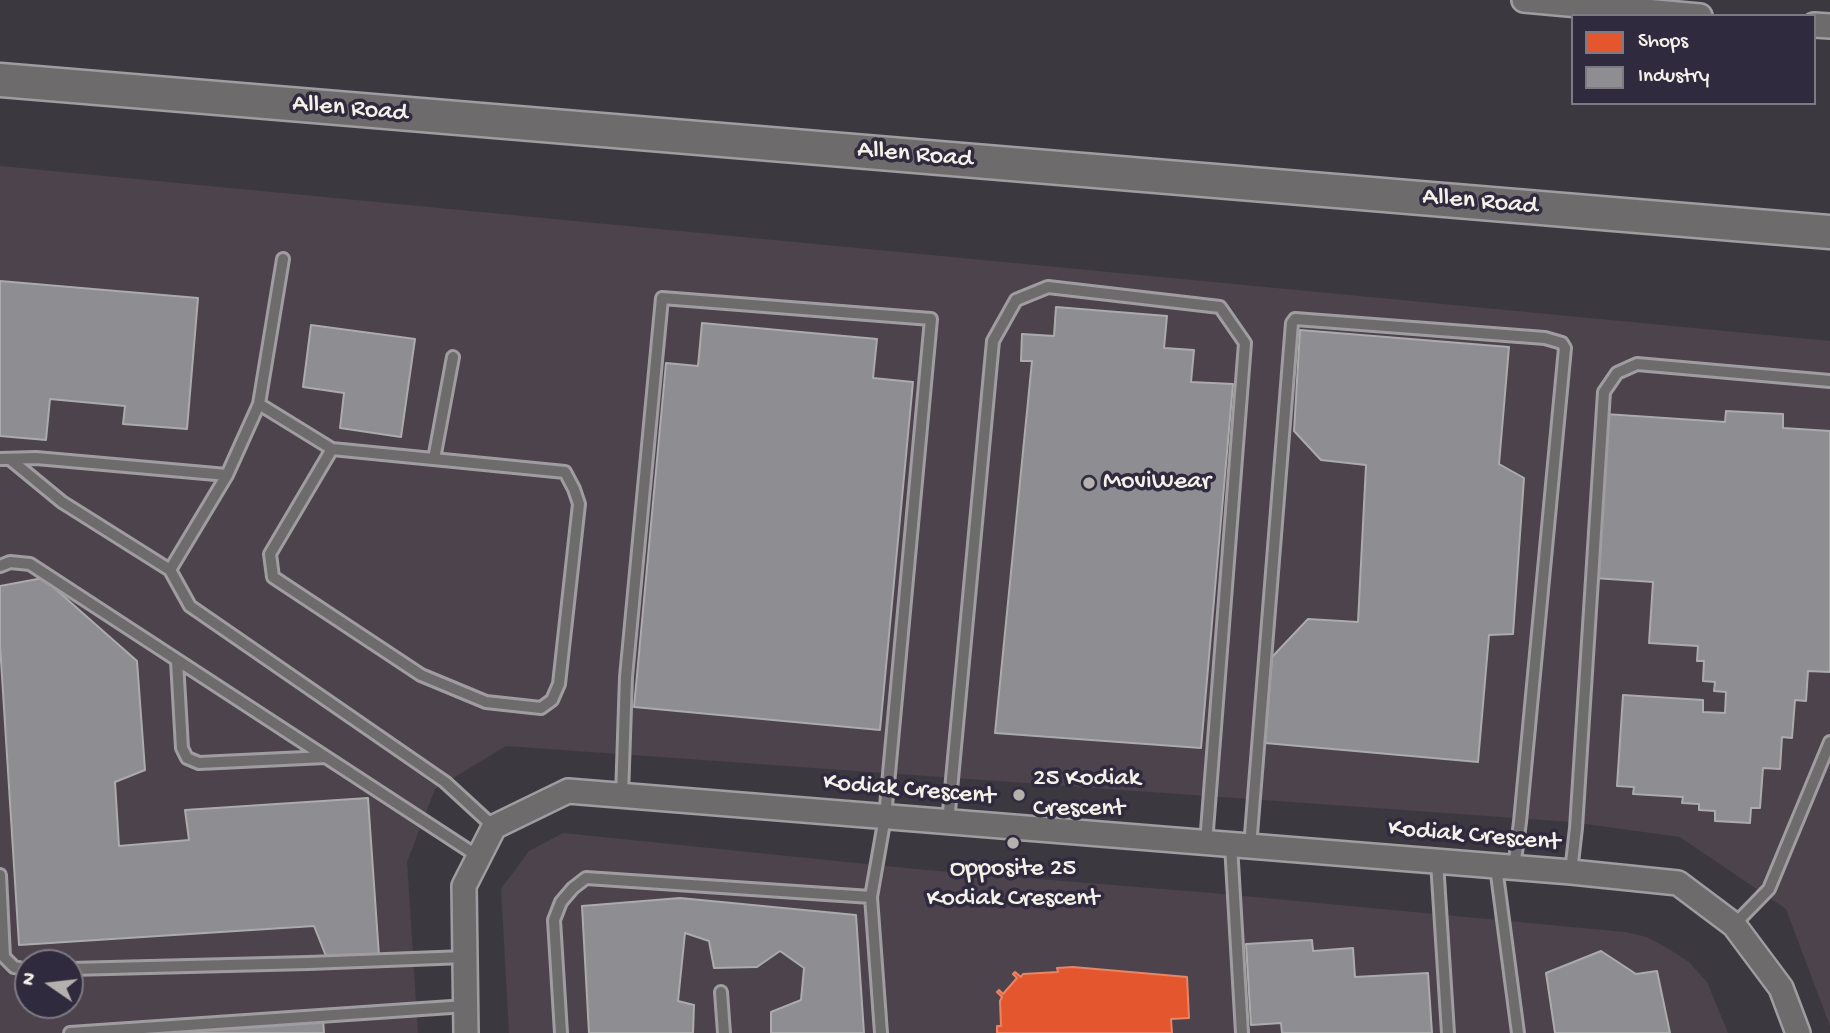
<!DOCTYPE html>
<style>
body{margin:0}
#map{position:relative;width:1830px;height:1033px;overflow:hidden;background:#3c3840;font-family:"Gochi Hand",sans-serif}
canvas{display:block}
.legend{position:absolute;left:1571px;top:14px;width:245px;height:91px;box-sizing:border-box;background:#2f2a3d;border:2px solid #7e7a81;margin:0;padding:9px 12px;list-style:none;font-size:21px;color:#f4f1e8}
.legend li{display:flex;align-items:center;gap:14px;height:35px}
.legend b{width:35px;border:2px solid #7e7a81}
.north{position:absolute;left:14px;top:949px;width:70px;height:70px;box-sizing:border-box;background:#2f2a3d;border:2px solid #7e7a81;border-radius:50%;rotate:284deg;font-size:19px;font-weight:700;line-height:28px;text-align:center;color:#f4f1e8}
.north::after{content:'';display:block;margin:auto;width:24px;height:32px;background:#b4b0ad;clip-path:polygon(50% 0,100% 100%,50% 72%,0 100%)}
</style>
<div id="map">
<canvas width="1830" height="1033"></canvas>
<ul class="legend">
<li><b style="height:19px;background:#e4572e"></b>Shops</li>
<li><b style="height:19px;background:#8d8d92"></b>Industry</li>
</ul>
<div class="north">N</div>
</div>
<script>
const c = document.querySelector('canvas').getContext('2d');
c.lineJoin = 'round';
function fillPath(path, color) { c.fillStyle = color; c.fill(path, 'evenodd'); }
function trace(path, color, width, dash) { c.strokeStyle = color; c.lineWidth = width; c.lineCap = dash ? 'butt' : 'round'; c.setLineDash(dash || []); c.stroke(path); }
function label(font, color, halo, rows, align = 'center') {
  c.font = font + ' "Gochi Hand",sans-serif'; c.lineWidth = 7; c.setLineDash([]); c.textBaseline = 'middle'; c.strokeStyle = halo; c.fillStyle = color; for (const [text, x, y, turn = 0] of rows) {
    c.save(); c.translate(x, y); c.rotate((+turn || 0) * Math.PI / 180); c.textAlign = isNaN(turn) ? turn : align; if (halo) c.strokeText(text, 0, 0); c.fillText(text, 0, 0); c.restore();
  }
}
const built = new Path2D(`
 M0,166L1830,341V1026L1786,909L1680,837L1571,822L506,746L435,789L407,862L418,1033H0ZM28,963H70V1005H28Z
 M563,833L915,869L1212,893L1625,932L1647,937L1669,949L1689,962L1707,982L1728,1033H509L501,889L529,851Z`);
const shops = new Path2D(`
 M1073,967L1187,977L1189,1018L1171,1019L1172,1033H997V1026H1001L1000,1001L1002,997L997,992L999,990L1003,994L1017,978L1013,974L1015,972L1021,977L1023,974L1058,972L1057,968Z`);
const industry = new Path2D(`
 M0,281L198,298L187,429L123,424L125,406L50,399L46,440L0,436Z
 M1056,307L1167,316L1164,348L1194,350L1191,382L1233,384L1201,748L995,733L1032,361H1021L1022,334L1054,336Z
 M702,323L877,339L873,378L913,382L880,730L634,707L666,363L698,366Z
 M311,325L415,339L401,437L340,428L344,393L303,387Z
 M1300,330L1509,347L1499,464L1524,478L1513,634L1489,635L1478,762L1265,743L1272,657L1308,619L1358,622L1366,465L1321,460L1294,431Z
 M1726,411L1783,414V428L1830,431V672L1808,671L1806,701L1795,700L1792,738L1782,737L1780,769L1763,768L1760,808H1751L1750,823L1715,821V811L1699,810V804L1682,803L1683,797L1633,794L1634,787L1617,786L1623,695L1703,700V712L1725,713L1726,692L1714,691L1715,682L1703,681L1704,661H1697L1698,646L1649,643L1653,582L1594,578L1605,414L1725,422Z
 M43,578L137,661L145,770L115,782L119,846L189,840L185,810L368,798L379,956H326L314,926L19,945L0,645V586Z
 M680,898L856,915L864,1033H771V1012L801,1000L804,968L780,951L757,967L714,968L709,941L685,933L678,1001L694,1005L693,1033H589L582,906Z
 M1312,940L1313,951L1353,948L1355,977L1428,973L1432,1033H1282L1281,1023L1251,1025L1246,944Z
 M1601,951L1636,974L1657,971L1670,1033H1555L1546,973Z
 M323,1019L324,1033H117Z`);
const lane = new Path2D(`
 M259,404L332,449L565,472L574,489L579,504L559,684L552,700L541,708L486,702L421,675L273,577L270,554L332,449
 M0,459L36,458L227,475
 M434,459L453,357
 M11,460L62,502L170,570L190,606L445,782L494,827
 M0,566L10,562L30,564L479,857
 M170,570L227,475L259,404L283,259
 M177,661L182,748L187,758L199,763L326,757
 M622,796L626,677L662,298L931,319L885,817L871,897L881,1033
 M948,822L993,341L1016,300L1048,287L1220,307L1245,343L1206,843
 M1231,845L1242,1033
 M1250,847L1292,323L1295,319L1545,338L1562,343L1565,348L1520,822L1514,868
 M1437,862L1448,1033
 M1496,867L1518,1033
 M1571,872L1576,828L1604,392L1617,373L1637,364L1830,381
 M0,875L4,957L14,967L28,970
 M1734,925L1769,889L1830,742
 M70,969L308,963L465,957
 M721,992L724,1033
 M70,1033L466,1006
 M561,1033L554,920L561,902L573,888L586,878L871,897`);
const street = new Path2D(`
 M1524,0L1700,16
 M1814,25L1830,26
 M466,1033L464,886L494,827L568,791L1571,872L1678,883L1734,925L1781,988L1798,1033`);
const secondary = new Path2D(`
 M0,80L1830,232`);
const markers = [
 [1089,483,7,"#b4b0ad"],
 [1019,795,7,"#b4b0ad"],
 [1013,843,7,"#b4b0ad"]
];
const streetNames = [
 ["Allen Road",350,110,5],
 ["Allen Road",915,156,5],
 ["Allen Road",1480,203,5],
 ["Kodiak Crescent",909,791,5],
 ["Kodiak Crescent",1474,837,5]
];
const poiNames = [
 ["MoviWear",1103,483],
 ["25 Kodiak",1033,780],
 ["Crescent",1033,810],
 ["Opposite 25",1013,870,"center"],
 ["Kodiak Crescent",1013,900,"center"]
];
fillPath(built, '#4c434d');
fillPath(shops, '#e4572e');
trace(shops, '#e98566', 2);
fillPath(industry, '#8d8d92');
trace(industry, '#acabac', 2);
trace(lane, '#9f9d9f', 16);
trace(street, '#9f9d9f', 28);
trace(secondary, '#9f9d9f', 37);
trace(lane, '#6e6b6d', 10);
trace(street, '#6e6b6d', 23);
trace(secondary, '#6e6b6d', 32);
for (const [x, y, r, color] of markers) { const dot = new Path2D(); dot.arc(x, y, r, 0, 2 * Math.PI); c.fillStyle = color; c.fill(dot); trace(dot, '#2f2a3d', 2.5); }
label('26px', '#f4f1e8', '#2f2a3d', streetNames);
label('26px', '#f4f1e8', '#2f2a3d', poiNames, 'left');
</script>
